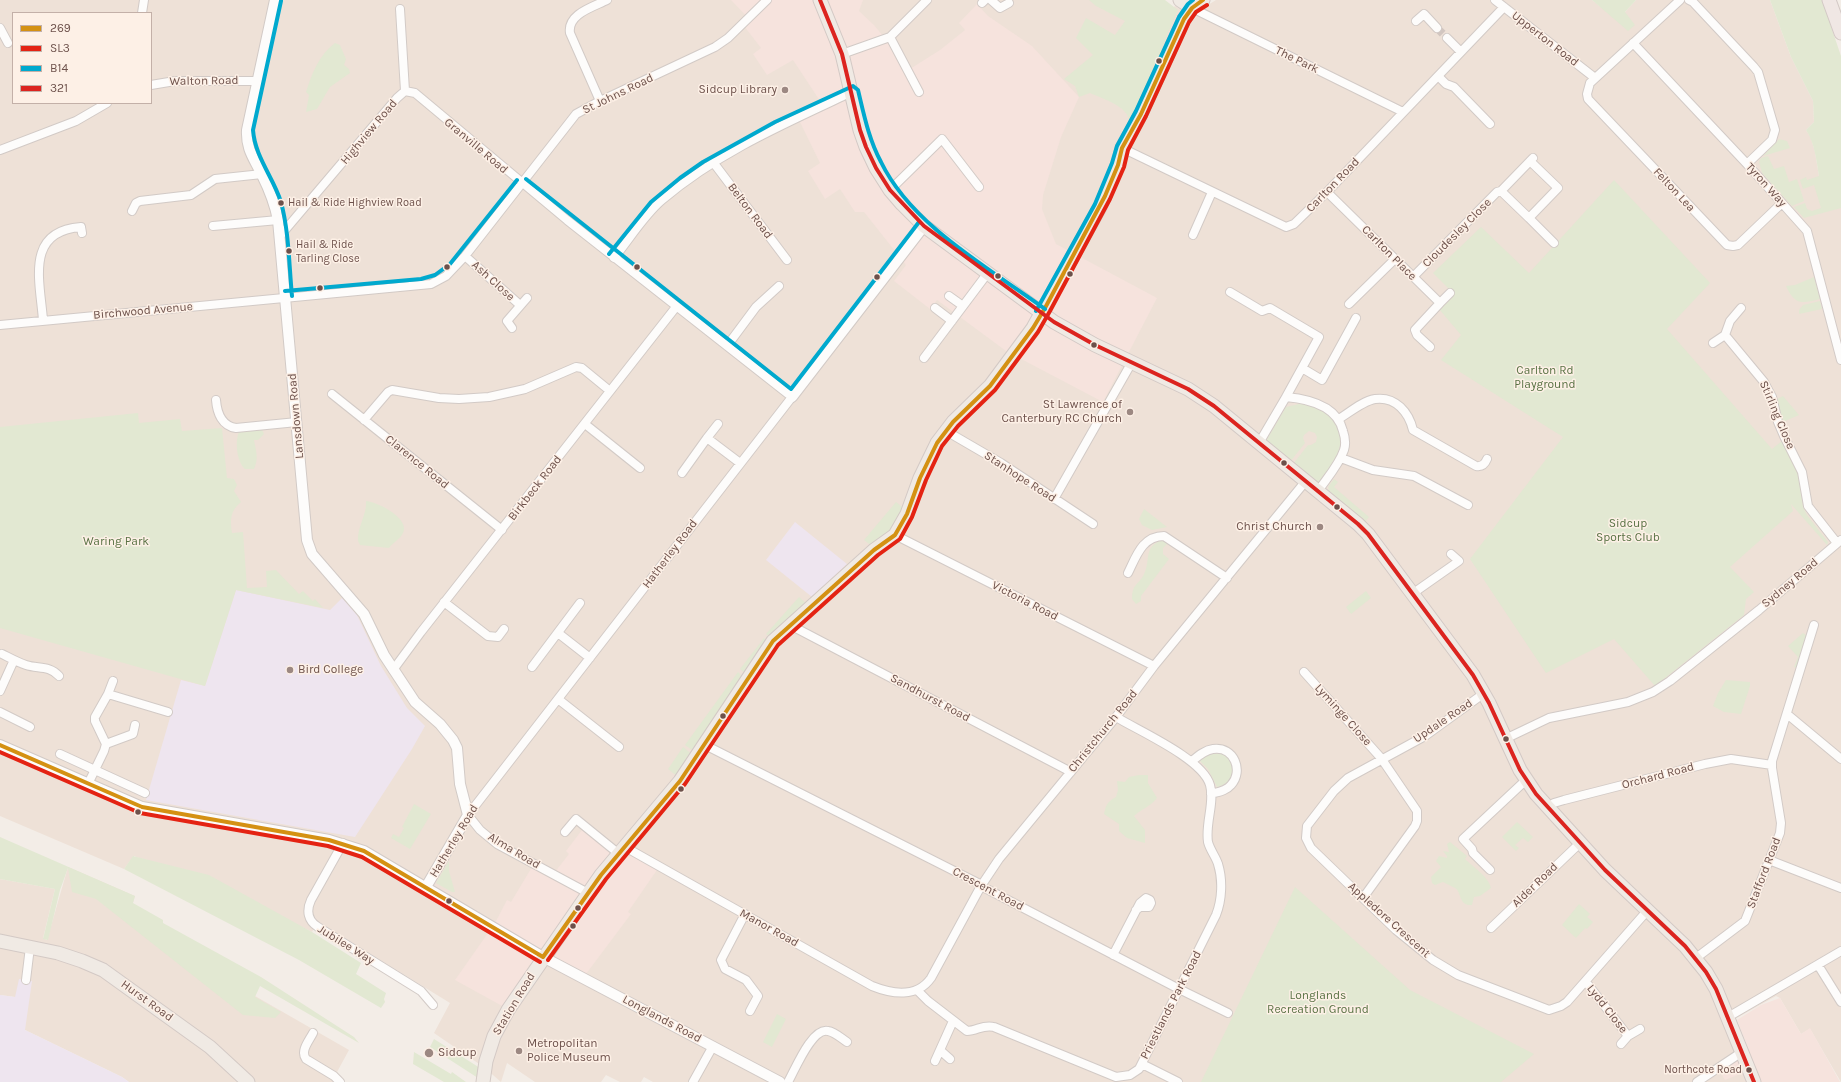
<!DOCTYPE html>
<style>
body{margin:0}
#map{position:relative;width:1841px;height:1082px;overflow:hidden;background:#f3ede7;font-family:Karla,sans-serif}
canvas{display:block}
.legend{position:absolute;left:12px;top:12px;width:140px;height:92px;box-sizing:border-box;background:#fdf0e6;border:1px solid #c3b0a8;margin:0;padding:5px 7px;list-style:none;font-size:12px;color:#6d514b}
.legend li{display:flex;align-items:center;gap:8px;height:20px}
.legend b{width:20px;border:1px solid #c3b0a8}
</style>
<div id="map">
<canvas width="1841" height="1082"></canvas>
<ul class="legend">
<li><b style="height:5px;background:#d49113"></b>269</li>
<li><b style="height:5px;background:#e42313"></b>SL3</li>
<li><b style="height:5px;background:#00a9ce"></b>B14</li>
<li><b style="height:5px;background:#dc241f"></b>321</li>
</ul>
</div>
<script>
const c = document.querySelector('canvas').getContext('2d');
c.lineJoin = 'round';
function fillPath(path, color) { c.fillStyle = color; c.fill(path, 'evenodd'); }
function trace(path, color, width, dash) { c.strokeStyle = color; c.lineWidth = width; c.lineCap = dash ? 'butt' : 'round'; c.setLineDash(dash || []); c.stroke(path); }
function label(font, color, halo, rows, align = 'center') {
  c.font = font + ' Karla,sans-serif'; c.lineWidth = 3; c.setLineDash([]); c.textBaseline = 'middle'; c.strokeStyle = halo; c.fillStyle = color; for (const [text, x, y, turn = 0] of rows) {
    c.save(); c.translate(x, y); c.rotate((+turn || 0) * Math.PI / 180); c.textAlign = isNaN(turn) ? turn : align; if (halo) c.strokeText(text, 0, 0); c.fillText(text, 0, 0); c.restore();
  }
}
const residential = new Path2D(`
 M0,0H1093L1152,23L1175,6L1195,18L1208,5L1216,0H1592L1601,7L1625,12L1636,0H1770L1791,57L1813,101L1814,122L1806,130L1811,138L1815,152L1819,176L1841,196V1082L1810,1029L1801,1034L1780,998L1776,996L1724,1025L1734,1052L1731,1061L1755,1068L1760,1082H653L644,1077L641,1082H620L606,1075L601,1082H535L507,1063L501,1082L485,1068L434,1033L450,1003L317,921L312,932L290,921L134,856L124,869L0,816ZM13,13H151V103H13Z
 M68,867L135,896L131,909L255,996L349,1050L337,1072L344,1082H129L122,1077L25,1030L15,997L0,995V879L55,889L43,938L47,940Z`);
const commercial = new Path2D(`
 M731,0H863L859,11L874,25L910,69L940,50L965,30L959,23L977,4L988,16L1032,46L1079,97L1061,137L1043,195L1042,209L1056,244L1157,298L1103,402L1006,351L937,300L930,309L894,281L906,265L864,212H855L840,189L825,199L808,171L820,163L799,120L824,107L793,60L767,75L753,54L761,48L744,26L750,20Z
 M585,826L614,849L619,848L657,870L628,912L631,914L586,974L561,960L530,964L504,1007L455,980L495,923L507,900L511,902L532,867L551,877L569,854L566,851Z
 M1780,998L1801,1034L1810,1028L1840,1082H1760L1755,1068L1725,1080L1718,1069L1749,1050L1737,1020L1761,1005Z`);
const education = new Path2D(`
 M795,522L847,564L812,597L766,560Z
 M236,590L330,610L342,598L357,615L381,666L407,708L425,726L412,749L355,837L146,800L181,680L205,686Z
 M19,979L32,981L25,1030L122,1077L129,1082H0V995L15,997Z`);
const green = new Path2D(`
 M1089,0H1165L1178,10L1167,35L1135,125L1129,121C1128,106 1103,99 1090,93L1079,97L1075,86L1064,79L1093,55L1076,38L1086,18L1115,35L1125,21L1096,6Z
 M1592,0H1636L1625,12L1635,25L1628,31Z
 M1770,0H1822L1841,56V208L1804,218L1794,207L1805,203L1807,209L1812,211L1821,208L1814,185L1803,189L1800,180L1806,177L1807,180L1819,176C1816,159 1815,144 1806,130L1814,122L1813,101L1791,57Z
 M335,43L340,45L346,59L344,65L349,69L350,73L330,87L317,109L306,112L309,95L306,92C312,73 319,55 335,43Z
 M1779,139L1787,141L1790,148L1763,156Z
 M1768,156L1774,169L1784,166L1789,182L1797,179L1804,201L1792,206L1762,173L1759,162L1761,158Z
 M1614,180L1710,283L1667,329L1772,449L1782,441L1800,477L1803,507L1807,515L1828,542L1827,545L1791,504L1793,511L1730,567L1754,592L1746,599L1744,615L1655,686L1614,639L1546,673L1470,559L1563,437L1441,360L1461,335L1439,309L1454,294L1433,273L1481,227L1529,273Z
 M1814,277L1820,299C1801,304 1795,305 1786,286L1795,285Z
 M1820,301L1822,309L1799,314V310L1803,305Z
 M1783,396L1799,415L1783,422L1777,399Z
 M1299,404C1320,405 1346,421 1340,446C1337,460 1326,472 1318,483L1293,464L1308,445H1311L1316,442L1317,437L1315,433L1309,431L1304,435L1303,438L1305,443L1290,462L1266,441L1286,407Z
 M138,413L139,423L180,419L182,431L222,428L227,478L234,479L237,485L234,491L241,502C230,511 230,520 232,533L243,532L247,588L267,587L266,571L276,570L299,594L303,591L313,601L315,599L323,608L236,590L205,686L0,628V427Z
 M261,428L264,434L258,440H254C256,451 259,458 254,469H245C237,462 234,440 240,430Z
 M1334,479L1338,482L1334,487L1369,517L1365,522L1329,491L1328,487Z
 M366,501C377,502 405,516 404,529C404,537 393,542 389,548L360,545L358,541C357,527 367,515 366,501Z
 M896,502L905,509L888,535L873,547L864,540Z
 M1144,509L1167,527L1152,530L1142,525L1139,519Z
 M1162,540L1166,541L1168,543L1163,548V554L1169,559L1141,596V601L1136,604L1132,599C1132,583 1139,585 1144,574C1151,560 1143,547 1162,540Z
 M1366,591L1371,598L1351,614L1346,607Z
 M799,597L808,605L770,637L766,634Z
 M1803,633L1807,636L1797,668L1794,667L1798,657L1788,646Z
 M764,638L767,641L746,674L740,669Z
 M738,672L743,677L695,752L685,745Z
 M1726,680L1750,682V686L1741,714L1724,712L1713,706L1718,693Z
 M683,747L693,755L678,777L668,769Z
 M1218,753L1226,754L1233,762C1233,775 1232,783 1217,787L1208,769L1199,760L1203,756Z
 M1139,775H1148V783L1157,798C1151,806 1142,809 1134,816L1145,830V843L1127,838L1119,831V824L1104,814C1106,805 1107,802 1116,797L1118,790L1117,781L1125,782L1129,777Z
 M414,804L431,814L410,849L391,838L393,834L399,837L404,828L402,827Z
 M1517,822L1533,837L1528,842L1523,838L1515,845L1519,848L1516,851L1502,837Z
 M0,837L135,896L133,903L163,920V923L261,977L354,1037L359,1043L260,986L255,997L281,1012L275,1018L243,1015L96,899L72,892L68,868L60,890L48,940L43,939L55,889L0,879Z
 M1450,842L1467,856L1465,859C1473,867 1489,877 1491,888L1480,896L1474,897L1472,905C1458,906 1462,892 1455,888C1451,886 1447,884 1443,882L1435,885L1432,883L1431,877L1441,867L1436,861L1439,856L1447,858V856L1443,851L1449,852L1447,844Z
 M133,856L209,875L312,932L361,963L356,974L386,993L384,999L385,1002L381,1008L299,960L124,869Z
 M449,861V871L455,892H452L436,883Z
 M1295,887L1410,990L1534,1054L1501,1082H1201Z
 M1579,904L1590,914L1587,917L1593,922L1587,929L1585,928L1576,938L1562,925Z
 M777,1014L786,1019L772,1047L763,1042Z
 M434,1039L480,1068L478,1078L430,1047Z
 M414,1052L451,1074L452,1072L466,1082H444L413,1064Z`);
const minorTunnel = new Path2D(`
 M1437,28L1447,38`);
const minor = new Path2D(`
 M991,0L1000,8L1009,3
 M1495,0L1595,78
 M1680,0L1590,83L1587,94L1588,99L1727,245L1733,246L1738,245L1782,203
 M1689,0L1693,2L1754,67L1758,72L1775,130L1772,140L1747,164
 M982,3L985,0
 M1192,8L1403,112
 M400,9L405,91
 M142,13L144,0
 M1416,21L1424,14L1437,28
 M0,28L8,43
 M890,37L919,92
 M1447,38L1461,52
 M1633,43L1747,164L1807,231L1841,360
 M842,54L890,37L927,0
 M1438,76L1446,84L1454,87L1490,124
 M151,85L175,81H257
 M405,91L415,93L567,220L792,397L468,815L480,830L497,844L588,893
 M600,101L570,33C567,14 593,7 607,0
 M1122,148L1286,227L1294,224L1327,192L1504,7
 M0,150L76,121L107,103
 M1530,161L1558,188L1529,218L1554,243
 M713,162L787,260
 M890,190L942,139L979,187
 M1501,191L1529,218
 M1327,192L1440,303L1450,293
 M132,211L136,203L140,201L191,195L215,179L262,174
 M213,226L278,220
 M1193,235L1212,192
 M280,236L397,98L405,91
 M465,256L520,305
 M614,258C629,240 644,215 662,200C718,152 786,123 852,92
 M1413,277L1497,192L1501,191L1533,158
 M1230,292L1262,311L1270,308L1319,337L1286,397
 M949,296L963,306
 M1349,304L1395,259
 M935,308L952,321
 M1741,308L1730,321L1725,335L1764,382L1772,397L1778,422L1784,436L1802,472L1808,506L1837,543
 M43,320C40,281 25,231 81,227L82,233
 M0,325L431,284L446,276L465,256L576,114L600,101L715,47L728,38L767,0
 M512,328L507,321L527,298
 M1713,343L1725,335
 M727,346L756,307L779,286
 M1430,347L1417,335L1415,330L1440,303
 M924,358L987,274
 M1302,368L1322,380L1356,318
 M332,394L502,530
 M216,400C217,413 222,426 236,428L297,422
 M1339,419C1350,412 1363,401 1375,399C1396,396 1409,413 1413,430L1476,466C1482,467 1485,464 1487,459
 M364,420L388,392L392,390L439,398L459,399L489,397L525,389L576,367L582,368L610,391
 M585,424L640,468
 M946,431L1001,463L1093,524
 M707,438L718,424
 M1259,443L1286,397C1309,399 1337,406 1343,431C1345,437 1346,444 1344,450C1339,465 1327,478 1318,491
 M1341,458L1373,470L1414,476L1468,505
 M682,473L707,438L740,463
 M1054,499L1132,362
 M895,535L1154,666
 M1128,573C1136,557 1142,536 1164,536L1227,578
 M1412,594L1459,561L1451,554
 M444,602L488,636L498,637L504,629
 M790,625L1071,772
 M558,633L590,658
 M2,654C10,658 17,662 26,665C38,669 49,665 59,676
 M532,667L580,603
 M393,670L421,632L676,307
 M1304,672L1381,758L1417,811V821L1415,826L1363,898
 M0,691L14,660
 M108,694L113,681
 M1483,694L1425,736L1348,778L1334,791L1307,826L1306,838L1311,848L1396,930L1433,960L1458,975L1549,1010L1561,1006L1567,1002L1647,911
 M558,699L619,747
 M0,712L30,727
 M1787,714L1841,759
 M1505,739L1549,718L1628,702L1653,692L1670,681L1759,610L1841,540
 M106,744L133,734L135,725
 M705,745L978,883L981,886L1179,989L1228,1013
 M60,754L145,793
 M1192,761C1198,756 1205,750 1213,749C1234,746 1244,771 1231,785C1226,791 1218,792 1211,794
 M88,784L104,751L106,744L95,721V717L108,694L168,712
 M1547,808L1554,803L1564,800L1705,764L1731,759L1772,765
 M565,832L576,819L619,854
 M343,843L311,900C306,911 308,921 318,927L421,991L433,1005
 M625,847L872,986C892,994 917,998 931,978L981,886L999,859L1116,717L1154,666L1305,482
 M1769,860L1841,888
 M1490,870L1473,853L1472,849L1463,839L1526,780
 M745,914L721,960L725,969L746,980L758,996L750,1011
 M1491,928L1580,843
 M1113,955L1140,903L1146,898L1150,900L1151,903L1149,907H1140L1136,910
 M1696,958L1745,921L1780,833L1781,823L1772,768V761L1814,625
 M1818,965L1841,1002
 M26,980L30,947
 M1586,982L1628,1036L1640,1029
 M917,990L928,1001L967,1031C977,1031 983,1024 994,1027L1116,1077L1130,1075L1139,1069L1216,915C1222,900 1223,880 1218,864C1216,857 1210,850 1208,842C1205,823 1215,803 1210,785C1203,759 1139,731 1116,717
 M1728,1017L1841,951
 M313,1033C309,1041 300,1051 306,1059L334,1076L340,1082
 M1621,1044L1628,1036
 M941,1051L950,1059
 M935,1061L953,1021
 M1142,1064L1178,1082
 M693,1082L713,1046
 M788,1082C795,1070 812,1027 828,1031C835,1032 842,1039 847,1042
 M1697,1082L1742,1052`);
const tertiary = new Path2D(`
 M275,0L247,130C246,150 254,158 262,175C269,189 275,204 278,220L307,540L312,554L364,614L384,655L415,702L440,724L453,740L457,748L460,784L468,815L426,887
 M792,397L924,226
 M0,745L142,807L329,840L364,851L543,957L780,1082`);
const primary = new Path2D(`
 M820,0L842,54L860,130L866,147L876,168L890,190L902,204L924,226L1054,322L1095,345L1188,389L1214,406L1358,524L1368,534L1473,675L1489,703L1520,770L1536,794L1605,870L1685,946L1706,972L1716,989L1754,1082
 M1180,0L1192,8
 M0,941L58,953L82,961L103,970L210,1047L248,1082
 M483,1082L486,1061L494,1036L508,1010L601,875L680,781L773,641L874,550L895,535L907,514L920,478L937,443L953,422L990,386L1033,328L1100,207L1118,165L1122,148L1141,114L1184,19L1192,8L1203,0`);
const trunk = new Path2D(`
 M1829,0L1841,33`);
const bus1 = new Path2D(`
 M0,745L142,807L329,840L364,851L543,957
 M543,957L601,875L680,781L773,641L874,550L895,535L907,514L920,478L937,443L953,422L990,386L1033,328L1045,308L1105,196L1118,165L1122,148L1141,114L1184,19L1192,8L1203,0`);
const bus2 = new Path2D(`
 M0,752L140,813L328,846L362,857L540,962
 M548,960L606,879L685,784L778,645L878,555L900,539L912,517L926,480L942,446L958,426L995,390L1038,332L1050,311L1110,199L1124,167L1128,150L1146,116L1189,22L1196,12L1207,5`);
const bus3 = new Path2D(`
 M281,1L253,130C255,157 273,177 281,202C289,232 289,265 292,296
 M526,179L791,389L919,222
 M609,254L651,202L680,178L703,162L775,122L853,86L858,90C864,115 869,140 881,162C912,226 989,268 1045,309
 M285,291L421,279L435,275L450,264L517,180
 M1036,311L1095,204L1112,163L1117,146L1136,111L1179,17L1188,4L1193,0`);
const bus4 = new Path2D(`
 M820,0L842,54L860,130L866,147L876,168L890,190L924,226L1054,322L1095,345L1188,389L1214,406L1358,524L1368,534L1473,675L1489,703L1520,770L1536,794L1605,870L1685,946L1706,972L1716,989L1754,1082`);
const markers = [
 [1159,61,3.5,"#6d514b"],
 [785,90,4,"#9c8882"],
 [281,203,3.5,"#6d514b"],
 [289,251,3.5,"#6d514b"],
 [447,267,3.5,"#6d514b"],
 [637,267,3.5,"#6d514b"],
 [1070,274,3.5,"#6d514b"],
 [998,276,3.5,"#6d514b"],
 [877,277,3.5,"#6d514b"],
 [320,288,3.5,"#6d514b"],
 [1094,345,3.5,"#6d514b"],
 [1130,412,4,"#9c8882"],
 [1284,463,3.5,"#6d514b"],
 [1337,507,3.5,"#6d514b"],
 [1320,527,4,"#9c8882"],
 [290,670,4,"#9c8882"],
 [723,716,3.5,"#6d514b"],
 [1506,739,3.5,"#6d514b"],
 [681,789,3.5,"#6d514b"],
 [138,812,3.5,"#6d514b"],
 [449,901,3.5,"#6d514b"],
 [578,908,3.5,"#6d514b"],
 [573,926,3.5,"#6d514b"],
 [519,1051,4,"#9c8882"],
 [429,1053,5,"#9c8882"],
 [1749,1070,3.5,"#6d514b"]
];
const busNames = [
 ["Hail & Ride Highview Road",288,203],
 ["Hail & Ride",296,245],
 ["Tarling Close",296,259],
 ["Northcote Road",1742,1070,"right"]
];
const streetNames = [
 ["Upperton Road",1545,39,38],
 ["The Park",1297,60,26],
 ["Walton Road",204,81,-1],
 ["St Johns Road",618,94,-26],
 ["Highview Road",369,132,-50],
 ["Granville Road",476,146,40],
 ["Carlton Road",1333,185,-46],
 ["Tyron Way",1766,185,48],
 ["Felton Lea",1674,190,47],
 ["Belton Road",750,211,53],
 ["Cloudesley Close",1457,233,-45],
 ["Carlton Place",1389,253,45],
 ["Ash Close",493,281,42],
 ["Birchwood Avenue",143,311,-5],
 ["Stirling Close",1777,415,67],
 ["Lansdown Road",296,416,-95],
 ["Clarence Road",417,462,39],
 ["Stanhope Road",1020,477,33],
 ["Birkbeck Road",535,488,-52],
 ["Hatherley Road",670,554,-53],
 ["Sydney Road",1790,583,-40],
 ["Victoria Road",1025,601,27],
 ["Sandhurst Road",930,698,28],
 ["Lyminge Close",1343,715,48],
 ["Updale Road",1443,721,-34],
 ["Christchurch Road",1103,731,-51],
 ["Orchard Road",1658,776,-15],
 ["Hatherley Road",454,841,-59],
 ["Alma Road",514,851,31],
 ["Stafford Road",1764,873,-69],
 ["Alder Road",1535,885,-44],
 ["Crescent Road",988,889,28],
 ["Appledore Crescent",1389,920,42],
 ["Manor Road",769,928,29],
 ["Jubilee Way",346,945,32],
 ["Hurst Road",147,1001,36],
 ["Station Road",514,1004,-59],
 ["Priestlands Park Road",1171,1005,-63],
 ["Lydd Close",1607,1009,52],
 ["Longlands Road",662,1019,28]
];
const poiNames = [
 ["Sidcup Library",777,90],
 ["St Lawrence of",1122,405],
 ["Canterbury RC Church",1122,419],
 ["Christ Church",1312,527],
 ["Bird College",298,670,"left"],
 ["Metropolitan",527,1044,"left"],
 ["Police Museum",527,1058,"left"],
 ["Sidcup",438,1053,"left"]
];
const parkNames = [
 ["Carlton Rd",1545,371],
 ["Playground",1545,385],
 ["Sidcup",1628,524],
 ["Sports Club",1628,538],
 ["Waring Park",116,542],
 ["Longlands",1318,996],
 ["Recreation Ground",1318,1010]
];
fillPath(residential, '#eee1d7');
fillPath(commercial, '#f6e3dd');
fillPath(education, '#eee5ef');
fillPath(green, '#e2e8d2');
trace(minorTunnel, '#d2c6c0', 8, [8, 4]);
trace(minor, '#d2cac6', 10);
trace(tertiary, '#d2cac6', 12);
trace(primary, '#d3c9c5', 15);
trace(trunk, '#d3c9c5', 15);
trace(minor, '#fdfcfb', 8);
trace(tertiary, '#fdfcfb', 10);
trace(primary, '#f0eae4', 13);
trace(trunk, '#f0e7e4', 13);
trace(bus1, '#d49113', 4);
trace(bus2, '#e42313', 4);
trace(bus3, '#00a9ce', 4);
trace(bus4, '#dc241f', 4);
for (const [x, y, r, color] of markers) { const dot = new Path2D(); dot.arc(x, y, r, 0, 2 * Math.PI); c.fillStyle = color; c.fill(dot); trace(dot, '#fdf0e6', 1.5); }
label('11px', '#6d514b', '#fdf0e6', busNames, 'left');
label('12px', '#6d514b', '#fdf0e6', streetNames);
label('12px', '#6d514b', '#fdf0e6', poiNames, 'right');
label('12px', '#597244', '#fdf0e6', parkNames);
</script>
